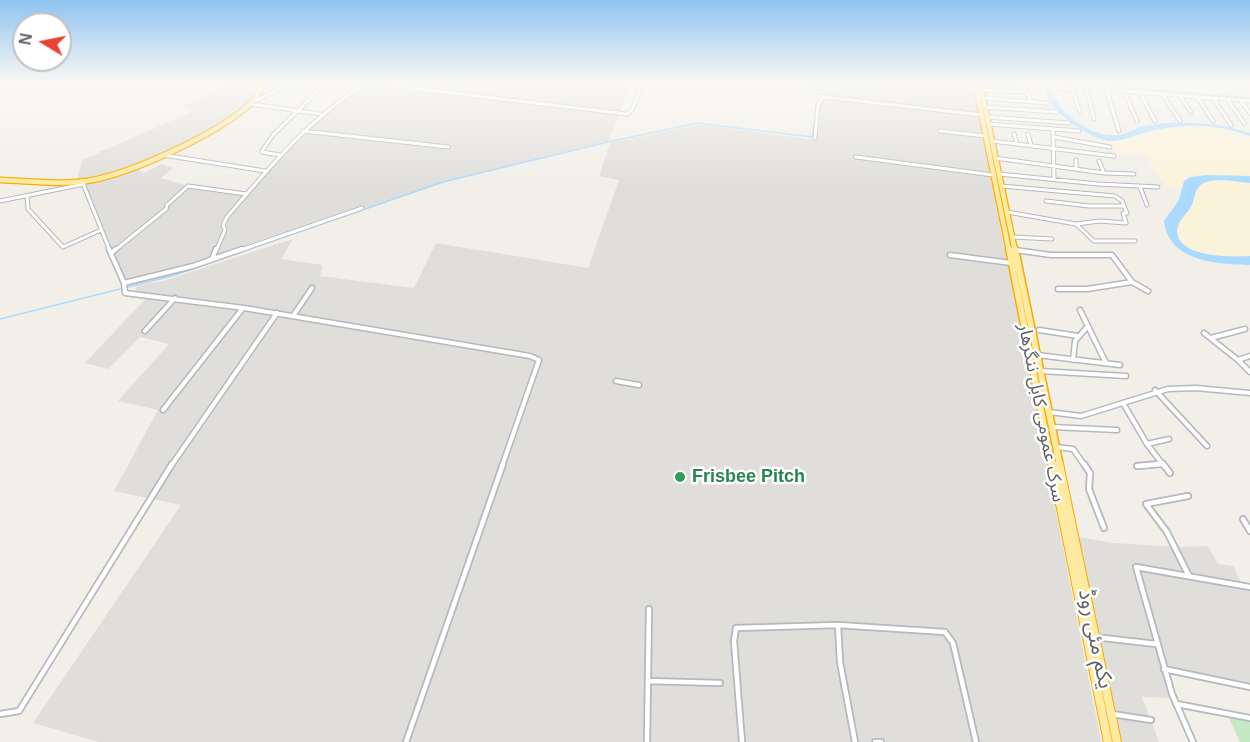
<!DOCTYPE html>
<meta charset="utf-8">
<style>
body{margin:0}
#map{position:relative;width:1250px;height:742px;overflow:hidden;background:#f1efe8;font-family:Arial,sans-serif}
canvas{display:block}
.north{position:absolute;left:12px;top:12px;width:60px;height:60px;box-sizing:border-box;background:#fff;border:2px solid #bfc1c3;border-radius:50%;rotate:280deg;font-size:16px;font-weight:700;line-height:24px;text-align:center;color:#5f6368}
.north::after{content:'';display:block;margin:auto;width:21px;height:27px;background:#ea4335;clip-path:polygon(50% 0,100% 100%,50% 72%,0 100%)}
</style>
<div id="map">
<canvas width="1250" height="742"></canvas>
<div class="north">N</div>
</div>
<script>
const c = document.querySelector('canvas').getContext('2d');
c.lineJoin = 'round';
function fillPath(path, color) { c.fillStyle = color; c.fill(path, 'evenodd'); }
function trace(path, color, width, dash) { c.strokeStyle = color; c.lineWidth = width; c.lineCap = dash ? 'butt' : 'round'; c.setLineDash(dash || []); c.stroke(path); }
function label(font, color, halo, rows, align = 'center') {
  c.font = font + ' Arial,"Noto Sans Arabic",sans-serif'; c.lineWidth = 5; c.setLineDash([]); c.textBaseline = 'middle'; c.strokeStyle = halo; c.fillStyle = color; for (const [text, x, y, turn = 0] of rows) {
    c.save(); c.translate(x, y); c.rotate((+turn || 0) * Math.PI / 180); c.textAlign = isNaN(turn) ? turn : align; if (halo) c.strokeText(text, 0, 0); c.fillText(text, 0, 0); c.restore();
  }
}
const industrial = new Path2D(`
 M218,83H292L252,102L219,126L137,165L143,174L161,164L173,168L161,178L188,186L247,194L263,172L301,133L322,115L367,83H632L608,142L443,182L172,276L125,287L85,184L77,181L82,160L193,111L184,106L223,85Z
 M773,83H869L816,96L815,88Z
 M881,83H972L1101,742H99L33,723L181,505L114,491L158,410L118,401L169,344L140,337L108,369L85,363L151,293L135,291L137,286L163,281L293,239L281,259L323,265L320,276L414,288L436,243L588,268L619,180L599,176L610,143L699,124L814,140L819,96Z
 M1074,536L1113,543L1179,547L1208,546L1218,564L1233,566L1242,585L1250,587V683L1164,667L1172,698L1142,697L1159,742H1117Z`);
const green = new Path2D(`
 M1226,711L1250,716V742H1240Z`);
const sand = new Path2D(`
 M1198,125L1220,127L1250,136V176L1196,175L1182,185L1181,189L1166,187L1146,156L1127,153L1118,155L1113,150L1111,141L1127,139L1163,129Z
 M1214,181L1250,183V256C1231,257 1177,258 1178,230C1178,220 1186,213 1191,205C1199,193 1196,182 1214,181Z`);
const water = new Path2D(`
 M1044,83H1048C1056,110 1088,138 1118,135C1125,135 1132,130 1140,127C1148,125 1158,124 1167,123C1196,121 1222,124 1250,133V136C1216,123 1181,123 1146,132C1133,136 1123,141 1110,141C1093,140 1058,116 1049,101C1046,96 1045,89 1044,83Z
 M1206,175L1250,176V183C1237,182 1216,177 1204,183C1194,187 1195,199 1191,207C1187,214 1177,221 1177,231C1178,258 1231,257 1250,256V265C1217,264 1169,262 1164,221L1179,200L1184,181L1190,177Z`);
const stream = new Path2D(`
 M821,95L873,83
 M0,319L172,276L443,182L608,142L697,123L812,137L819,98`);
const canal = new Path2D(`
 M1101,83L1131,89L1250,99`);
const minorFar2 = new Path2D(`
 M313,83L323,86
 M1022,83L1031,101
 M1070,83L1080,112
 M1085,83L1094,119
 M1094,83L1124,91L1250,101
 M980,84L1024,86
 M1056,88L1072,90
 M1106,88L1119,131
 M981,90L1028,92
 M1124,91L1137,121
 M1140,93L1155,121
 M1162,94L1180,121
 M816,96L982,115
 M1180,96L1191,112
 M1197,97L1213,121
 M983,98L1047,103
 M1213,98L1231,125
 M1227,99L1244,123
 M1240,100L1250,113
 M253,102L292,83
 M250,104L321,114
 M985,107L1057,112
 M987,117L1069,123
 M988,124L1079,131
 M1053,129L1054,179
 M303,131L448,147
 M940,131L985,136
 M1014,134L1017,144
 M1028,134L1031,145
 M1054,137L1110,147
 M815,138L818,105L823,97
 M992,141L1114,156
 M262,151L273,135L323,86
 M262,152L280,155
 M163,155L265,171
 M856,157L993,175
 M995,158L1104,173L1134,174
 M1076,160V169
 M1099,161L1104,173
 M999,174L1098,184L1158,187
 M82,181L110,251
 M1001,186L1115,196L1122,201L1127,213H1123L1126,223L1100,221L1076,224L1007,212
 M1140,187L1147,205
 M27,196L28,209L63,247L101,230
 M0,201L84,184
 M1046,201L1089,206H1124
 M1076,224L1094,241H1135
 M1013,237L1052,239
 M1015,250L1020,251
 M114,251L166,209L167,205L188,186L246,194
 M216,251L225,230L223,225L227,217C270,167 310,117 367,83L627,114L632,110L643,83
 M238,251L362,208`);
const minorFar1 = new Path2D(`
 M109,249L124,283L125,293L244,308L530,356L539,360L502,466
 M1015,250L1051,255H1112L1132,282L1148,291
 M111,253L116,249
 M950,255L1011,263
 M212,259L216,249
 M124,283L193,266L242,249
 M1058,289H1087L1132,282
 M1080,310L1106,363
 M293,316L312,288
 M1039,330L1078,336
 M145,331L175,298
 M1204,333L1238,360
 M1211,338L1245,329
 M1037,355L1120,365
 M1250,356L1238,360L1250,372
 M1073,360L1075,341L1087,327
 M1040,371L1126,376
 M616,381L639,385
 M1155,390L1207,446
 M1123,403L1147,444L1164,466
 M163,410L243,308
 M1049,412L1081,416L1168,389L1196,388L1250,393
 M1052,427L1117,430
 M1147,444L1169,439
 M1056,447L1073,449L1085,466
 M171,466L277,313
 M1141,466L1162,464`);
const minor = new Path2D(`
 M1084,464L1090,473L1089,489L1104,528
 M1163,464L1170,473
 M1137,466L1160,464
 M1188,496L1146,504L1167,532L1188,574
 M1243,519L1250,531
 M838,625L840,662L855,742
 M1095,637L1156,644
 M1164,669L1250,687
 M648,681L720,683
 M1177,704L1250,718
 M0,714L19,711L172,464
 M1112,714L1151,720
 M406,742L503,464
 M647,742L649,609
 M742,742L734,641L736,628L838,625L945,632L953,643L976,742
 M875,742H881
 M1193,742L1172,694L1136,567L1250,587`);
const trunkFar2 = new Path2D(`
 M975,83L1009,251
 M980,83L1015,251
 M0,180C29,181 58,185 87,181C131,174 220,133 251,103C257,97 260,90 263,83`);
const trunkFar1 = new Path2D(`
 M1009,249L1052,466
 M1015,249L1060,466`);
const trunk = new Path2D(`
 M1052,464L1108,742
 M1059,464L1117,742`);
const markers = [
 [680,477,6,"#2e9e5b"]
];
const streetNames = [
 ["سرک عمومی کابل ننگرهار",1041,413,79]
];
const leisureNames = [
 ["Frisbee Pitch",692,477]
];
const nearStreetnames = [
 ["یکم مئی روڈ",1095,639,78]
];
fillPath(industrial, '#e0deda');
fillPath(green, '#c5e8c5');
fillPath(sand, '#fbf3d9');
fillPath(water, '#aadaff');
trace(stream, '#aadaff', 1.5);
trace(canal, '#aadaff', 4);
trace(minorFar2, '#b5b8bc', 5);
trace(minorFar1, '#b5b8bc', 7);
trace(minor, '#b5b8bc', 8);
trace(trunkFar2, '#f9ab00', 7);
trace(trunkFar1, '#f9ab00', 9);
trace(trunk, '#f9ab00', 10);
trace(minorFar2, '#fff', 3);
trace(minorFar1, '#fff', 4);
trace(minor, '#fff', 4.5);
trace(trunkFar2, '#feeaa1', 4.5);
trace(trunkFar1, '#feeaa1', 6);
trace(trunk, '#feeaa1', 8);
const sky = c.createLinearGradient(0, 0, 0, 187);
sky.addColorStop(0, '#8fc3f1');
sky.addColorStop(0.44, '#f9f8f5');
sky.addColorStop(1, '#f9f8f500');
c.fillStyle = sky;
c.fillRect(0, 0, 1250, 187);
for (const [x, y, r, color] of markers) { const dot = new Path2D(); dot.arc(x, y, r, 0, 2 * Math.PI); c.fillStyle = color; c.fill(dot); trace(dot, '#fff', 2); }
label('18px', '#5f6368', '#fff', streetNames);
label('bold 18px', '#27864d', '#fff', leisureNames, 'left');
label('21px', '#5f6368', '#fff', nearStreetnames);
</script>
